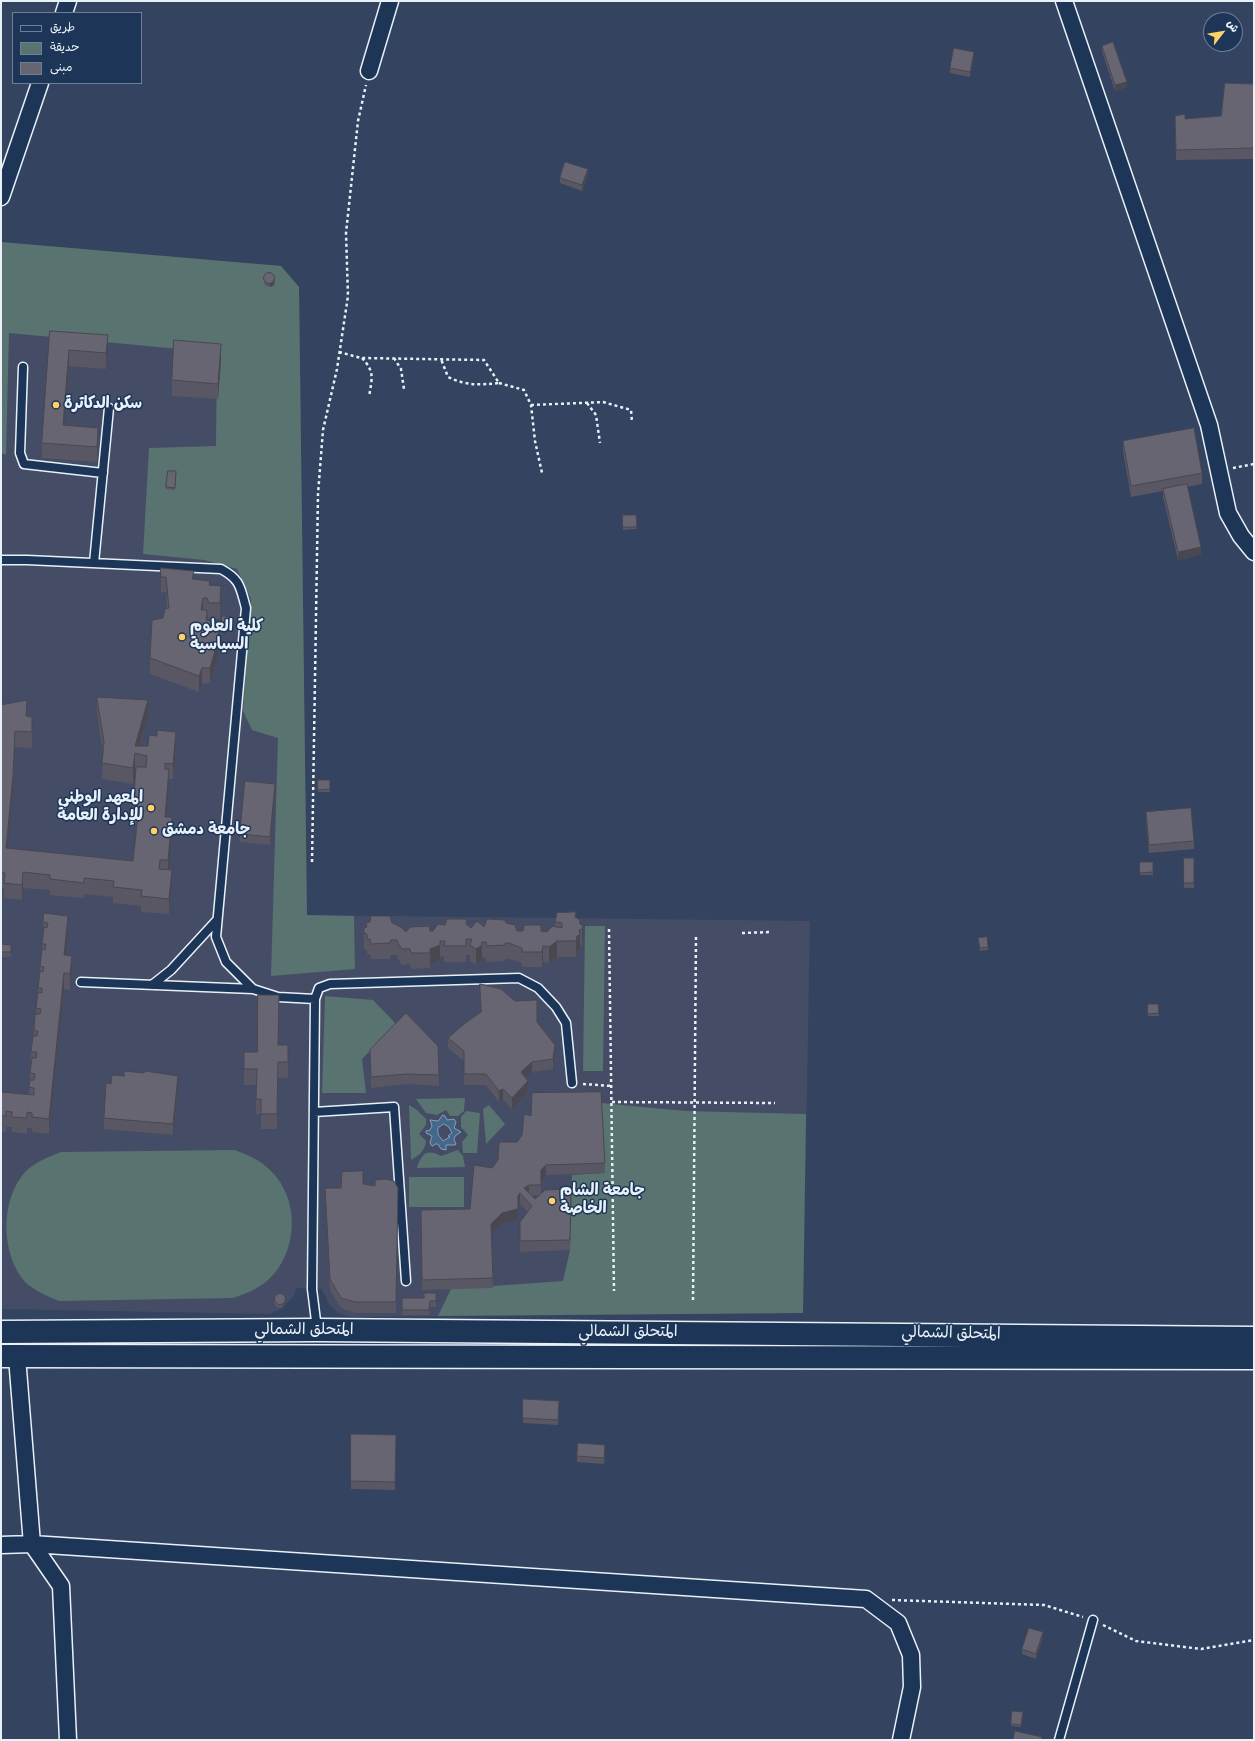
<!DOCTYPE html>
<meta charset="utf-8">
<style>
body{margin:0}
#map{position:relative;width:1255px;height:1741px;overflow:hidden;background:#34435f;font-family:"Indie Flower","Playpen Sans Arabic",sans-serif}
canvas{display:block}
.frame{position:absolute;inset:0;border:2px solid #e8f1f8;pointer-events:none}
.legend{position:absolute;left:12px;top:12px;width:130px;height:72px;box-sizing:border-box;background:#1d3557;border:1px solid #6e8097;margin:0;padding:5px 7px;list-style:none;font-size:12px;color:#e8f1f8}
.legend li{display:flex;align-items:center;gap:8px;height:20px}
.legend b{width:20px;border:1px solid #6e8097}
.north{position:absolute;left:1203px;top:12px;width:40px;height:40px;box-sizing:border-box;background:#1d3557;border:1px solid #6e8097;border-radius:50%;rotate:59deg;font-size:11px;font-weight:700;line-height:16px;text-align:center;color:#e8f1f8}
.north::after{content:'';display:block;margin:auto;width:14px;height:18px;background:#ffd166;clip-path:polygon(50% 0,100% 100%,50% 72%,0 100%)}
</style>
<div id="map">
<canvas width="1255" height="1741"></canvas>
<div class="frame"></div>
<ul class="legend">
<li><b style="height:5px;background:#1d3557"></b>طريق</li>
<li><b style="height:11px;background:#597370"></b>حديقة</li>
<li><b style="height:11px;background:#686573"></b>مبنى</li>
</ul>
<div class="north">ش</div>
</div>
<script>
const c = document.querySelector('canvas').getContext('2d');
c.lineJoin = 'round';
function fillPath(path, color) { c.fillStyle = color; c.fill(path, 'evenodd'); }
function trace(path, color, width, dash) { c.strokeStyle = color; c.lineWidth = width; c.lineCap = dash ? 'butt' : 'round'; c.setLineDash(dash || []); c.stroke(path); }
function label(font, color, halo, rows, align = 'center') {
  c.font = font + ' "Indie Flower","Playpen Sans Arabic",sans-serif'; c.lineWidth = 3; c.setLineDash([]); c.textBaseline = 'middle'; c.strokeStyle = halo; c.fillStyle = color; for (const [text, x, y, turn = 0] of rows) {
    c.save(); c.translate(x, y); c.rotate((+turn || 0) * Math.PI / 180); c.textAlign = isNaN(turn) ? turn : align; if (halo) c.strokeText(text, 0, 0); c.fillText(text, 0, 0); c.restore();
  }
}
const built = new Path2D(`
 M1,242L281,266L299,287L307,915L810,921L803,1313L350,1317L338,1313L329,1304L322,1289L297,1288L293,1297L281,1309L270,1314L1,1309Z`);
const green = new Path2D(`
 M1,242L281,266L299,287L307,915L354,916L355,969L271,976L278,738L252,730L243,711L251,599L237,569L204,560L143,554L149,448L216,446L217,349H179L9,333L6,455L1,453Z
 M585,926H605L603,1071H583Z
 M325,996L373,1000L396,1024L362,1059L366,1093H322Z
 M465,1098L464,1111L458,1116H450L446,1110L437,1115L426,1113L416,1099Z
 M601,1103L685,1111L806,1114L803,1313L438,1316L451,1289L563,1281L570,1250L572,1175L605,1173Z
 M409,1105L417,1110L426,1119V1125L419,1134L426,1141C425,1151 419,1155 411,1160Z
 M489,1105L505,1124L486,1144L483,1109Z
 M466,1111L480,1113L477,1153H463L462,1142L468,1135L461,1127V1117Z
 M235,1150C248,1155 260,1160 270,1170C300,1198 299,1252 268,1280C258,1289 245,1294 233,1298L59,1301C47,1296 35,1291 25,1282C0,1253 0,1199 26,1171C36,1162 48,1157 61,1152Z
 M458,1150L463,1156L465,1167L417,1168C421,1154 427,1148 441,1156Z
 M409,1177H464V1207H409Z`);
const water = new Path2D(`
 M443,1115L445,1116L447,1120L454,1119L456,1122L454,1128L461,1132L455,1136L454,1140L456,1144L455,1145H446V1150L441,1149L438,1144H435L433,1146H432L430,1143L432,1136L426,1133V1131L430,1130L432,1126L430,1120L438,1121ZM444,1124L449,1127L452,1133L448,1136L450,1137L443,1141C439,1135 437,1136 438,1128Z`);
const path = new Path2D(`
 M339,352L361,358L484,360L499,383C479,385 467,386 448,377L441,359
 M362,358C375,372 372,378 369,397
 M394,358L401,369L404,389
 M499,383L524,390L531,405L535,441L542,473
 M587,403L596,415L600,443
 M531,405L603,402L631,410L632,422
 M1233,468L1254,464
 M312,862L318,494L323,430L337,369L348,296L346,233L358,121L366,85
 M609,929L614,1291
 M742,933L771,932
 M583,1084L612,1086
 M612,1102L775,1103
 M693,1300L696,937
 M892,1600L1044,1605L1083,1617
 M1103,1625L1136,1641L1201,1649L1254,1640`);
const lane = new Path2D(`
 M23,367L20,453L24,464L103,473
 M1,560H27L221,569C241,580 240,587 246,608L216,937L226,962L253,989L278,997L315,999
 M94,563L109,408
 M81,982L253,989
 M152,985L171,970L217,920
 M314,1112L394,1107L406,1281
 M317,1329L312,1289L315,999L319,988L330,984L519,978L538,988L556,1007L566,1023L572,1083
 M1059,1740L1093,1620`);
const street = new Path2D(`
 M1064,1L1209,425L1228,513L1241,536L1254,552
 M64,13L68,1
 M369,71L390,1
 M1,197L40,83
 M17,1357L32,1544L61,1586L68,1740
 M1,1545L32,1544L866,1599L898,1623L911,1655L912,1687L901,1740`);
const highway = new Path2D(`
 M1,1332L317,1330L1254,1338
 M1,1356L1254,1358`);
const wall = new Path2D(`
 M1102,46L1127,87L1115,91L1102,51Z
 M974,57L970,77L950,73V68Z
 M1254,84V159L1176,160L1175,116L1185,119L1221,116Z
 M588,175L582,191L560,183V178Z
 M264,275L275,281L274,285L270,287L266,286L264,283Z
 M50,331L108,351L106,369L69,366L64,425L98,444L97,462L42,458V443Z
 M221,360L218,399L172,396V380Z
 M1123,441L1202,473V484L1187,487L1201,555L1178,560L1163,497V491L1131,497L1123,451Z
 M168,471H176L175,490L166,489Z
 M623,515H636L637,529L623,530Z
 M161,568L210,585L221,602L220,619H209L207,614V620L218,656L210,683L202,684L199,692L150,674V658L163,618L167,609L166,592L161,593Z
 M222,616L234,617L233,630L222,629Z
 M97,697L148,716L140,746L176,748L173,779H169V785L166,817L172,833L168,869L172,885L169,914L141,912V906L113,903V897L84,894V898L50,895V890L23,888L22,900L4,898V888H1V705L27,717L32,733V748L15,747L13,791L7,848L133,861L137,825L133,824V808L136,769H135L133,784L102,779L103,753L97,713Z
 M318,780H330V792H318Z
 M275,792L270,845L240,842V834Z
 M1146,812L1194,841V849L1149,853L1146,820Z
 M1184,858H1194V888H1184Z
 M1140,862H1153V875H1140Z
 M44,913L68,932L65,955L72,972L70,990L64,989L49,1134L32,1132V1128H27V1134L12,1132V1127H6V1132L1,1131V1092L29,1095L31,1052L36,1014L40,966L42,949Z
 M576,917L580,924L583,925V941L582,945H580V951H577L576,957H557L549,963L543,962L542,967H522V963L509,959H505V961L487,962L486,958L482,957V960L476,965L470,961V955H466V962H444V956L440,957V960L430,965V968L411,969L410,964L402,965L398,959L397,955H391L390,959H371L370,954H367V950L364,949V933L366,927V923H392L406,932L433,931L467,924L471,928L484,927L506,923L517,931H541L547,932L555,927V922Z
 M978,938L988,947V950L980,951Z
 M1,944L11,945V957H1Z
 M1148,1004H1158L1159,1016H1148Z
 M537,1022L555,1055L553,1069L532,1072L526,1078L528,1091L512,1109L503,1099L499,1102L486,1085H464V1061L448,1048V1038Z
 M278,1045H288V1078H278L277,1129H261V1114H256V1085H244V1052H257Z
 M438,1046L439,1086L407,1084L371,1088L370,1050Z
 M178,1086L173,1135L104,1129V1118Z
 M498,1160L605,1163V1173L546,1175L541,1180V1194L571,1189L570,1250L520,1252V1222L528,1212L520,1204L518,1206V1220L502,1223L491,1234L493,1288L422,1290L421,1210L470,1209L492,1168ZM540,1195L535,1199L531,1196Z
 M363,1184L398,1188L396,1313H355L341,1308L330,1290L325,1188H341Z
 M436,1293V1307H430L429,1315H402V1298H424Z
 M274,1300L285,1304L283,1307L277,1308L274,1303Z
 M523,1399L559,1401L558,1425L523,1423Z
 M351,1434L396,1435L395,1490L351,1489Z
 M605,1450L604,1464L577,1462V1456Z
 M1043,1638L1036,1659L1022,1654V1649Z
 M1023,1715L1021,1727L1011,1726V1724Z`);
const shadedWall = new Path2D(`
 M974,52V57L970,77V72Z
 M1127,82V87L1115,91V85Z
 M588,169V175L582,191V185Z
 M275,278L274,285L270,287V284Z
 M108,335V351L106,369V353Z
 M221,344V360L218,399V384Z
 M69,350V366L63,441V425Z
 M98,428V444L97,462V447Z
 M1201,547V555L1178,560V552Z
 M221,586V602L220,619V603Z
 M203,598V614L201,610Z
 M218,640V656L210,683V668Z
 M202,668V684L199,692V676Z
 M27,700V715L26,732V716Z
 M148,700V716L137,754L135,746Z
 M15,731V747L13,791L6,863V848Z
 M176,732V748L173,779V764Z
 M135,753V769L133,784V768Z
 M169,769V785L165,832V817Z
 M275,784V792L270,845V837Z
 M172,817V833L168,876V860Z
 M172,870V885L169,914V899Z
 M23,872V888L22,900V885Z
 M68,916V932L64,971V955Z
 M583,925V941L582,945V929Z
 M580,935V951H577L576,957V941L577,936Z
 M557,941V957L549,963V947Z
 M482,942V960L476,965V949Z
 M440,945V960L430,965V949Z
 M543,946V962L542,967V952Z
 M72,956V972L70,990V974Z
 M64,973V989L49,1134V1119Z
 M555,1045V1055L553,1069V1059Z
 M532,1062V1072L521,1083V1072Z
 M178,1076V1086L173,1135V1124Z
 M528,1081V1091L512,1109V1098Z
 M503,1089V1099L499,1102V1091Z
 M546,1165V1175L541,1181V1170Z
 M529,1185V1196L524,1188Z
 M520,1193V1204L518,1206V1220L502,1223L491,1235V1224Z
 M285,1301V1304L283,1307V1305Z
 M1043,1632V1638L1036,1659V1654Z`);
const building = new Path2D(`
 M1113,42L1127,82L1115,85L1102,46Z
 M954,48L974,52L970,72L950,68Z
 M1225,83L1254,84V148L1176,150L1175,116L1185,114V119L1221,116Z
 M565,162L588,169L582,185L560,178Z
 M263.5 278a5.5 5.5 0 1 1 11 0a5.5 5.5 0 1 1-11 0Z
 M50,331L108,335L106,353L69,350L63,425L98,428L97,447L42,443Z
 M174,340L221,344L218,384L172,380Z
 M1194,428L1202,473L1131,486L1123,441Z
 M168,471H176L175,488L166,487Z
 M1187,484L1201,547L1178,552L1163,489Z
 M623,515H636L637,527H623Z
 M161,568L194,571L192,579L210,581L209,585L221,586L220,603H209L207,598H203L201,610H207L206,620L218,622V640L210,668H202L199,676L150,658L152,620L163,618L165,609L169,608L166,577H161Z
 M222,616L234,617L233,627L222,626Z
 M97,697L148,700L135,746H148L149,735L157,736V730L176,732L173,764L165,763V769H169L165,817H172L168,860H160L159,869L172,870L169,899L141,896L142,890L113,887L114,881L84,878V883L50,879V875L23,872L22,885L4,883L5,873L1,872V705L27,700L26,716L32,717V732L15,731L13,776L6,848L133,861L138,815H143L144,810L133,808L136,767H146L147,756L135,753L133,768L102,763L104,742Z
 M318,780H330V789L318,790Z
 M245,781L275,784L270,837L240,834Z
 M1191,808L1194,841L1149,845L1146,812Z
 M1184,858H1194V883H1184Z
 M1140,862H1153V872L1140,873Z
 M576,912L575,917L580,920V924L583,925L582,929L579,930L580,935L577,936L576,941H557L549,947L543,946L542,952H522V948L509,943H505V945L487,946L486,942H482V945L476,949L470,945L472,939H466V946H444L445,941H440V945L430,949V953H411L410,949H402L398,943L397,940H391L390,943L371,944L370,939H367V934L364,933V928L367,927L366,923L370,922L371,916H390L392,923L401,927L406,932L410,927L429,926L430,931H433L438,924L445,925L447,919H467L466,924L471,928L477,921L484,927L487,919L505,920L506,923L515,925L517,931H523L524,925H541V931L547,932L552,926L562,928V923L555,922L557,913Z
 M44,913L68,916L64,955L72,956L70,974L64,973L49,1119L32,1117V1113L27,1112V1118L12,1117V1112L6,1111V1116H1V1092L34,1095V1088L29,1087L30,1080H34L35,1074L30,1073L32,1058H36L37,1052H31L33,1036H37L38,1031L34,1030L35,1014H40L41,1009L36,1008L38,992L42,993V988H38L40,971L43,972L44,967L40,966L42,949L45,950L46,944H42L44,927L47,928L48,923L43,922Z
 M987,937L988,947L980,948L978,938Z
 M1,944L11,945V952H1Z
 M480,984L501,989L515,1001L537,1000V1022L555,1045L553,1059L532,1062L521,1072L528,1081L512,1098L503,1089L499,1091L486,1074H464V1051L448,1038L464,1024L481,1012Z
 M258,995H279L278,1045H288V1062H278L277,1114H261V1099H256L257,1069H244V1052H257Z
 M1148,1004H1158L1159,1013L1148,1014Z
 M406,1013L438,1046L439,1075L407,1074L371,1077L370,1050Z
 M124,1071L144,1073L145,1071L178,1076L173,1124L104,1118L106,1083L111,1084L112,1075L124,1076Z
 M601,1092L605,1163L546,1165L541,1170V1185H529L524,1188L535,1199L545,1190L571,1189L570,1240L520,1241V1222L532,1206L520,1193L518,1196V1209L502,1213L491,1224L493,1278L422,1280L421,1210L470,1209L474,1165L492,1168L498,1160L499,1142H517L522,1135L524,1114L531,1116L532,1093Z
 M363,1171V1184L375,1186V1180L386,1179L394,1181L398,1188L396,1302H355L341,1298L330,1279L325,1188H341L342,1172Z
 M424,1293H436V1301H430L429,1310H402V1298H424Z
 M274.5 1299a5.5 5.5 0 1 1 11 0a5.5 5.5 0 1 1-11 0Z
 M523,1399L559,1401L558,1420L523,1418Z
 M351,1434L396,1435L395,1482L351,1481Z
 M578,1443L605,1445L604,1458L577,1456Z
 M1029,1628L1043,1632L1036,1654L1022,1649Z
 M1012,1711L1023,1712L1021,1725L1011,1724Z
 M1015,1731L1042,1737L1041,1740H1013Z`);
const markers = [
 [56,405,4,"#ffd166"],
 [182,637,4,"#ffd166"],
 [151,808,4,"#ffd166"],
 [154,831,4,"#ffd166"],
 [552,1201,4,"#ffd166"]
];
const poiNames = [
 ["سكن الدكاترة",64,405],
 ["كلية العلوم",190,628],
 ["السياسية",190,646],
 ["المعهد الوطني",143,799,"right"],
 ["للإدارة العامة",143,817,"right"],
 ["جامعة دمشق",162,831],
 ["جامعة الشام",560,1192],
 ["الخاصة",560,1210]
];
const streetNames = [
 ["المتحلق الشمالي",304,1331],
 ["المتحلق الشمالي",628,1333],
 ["المتحلق الشمالي",951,1335,1]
];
fillPath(built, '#444d65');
fillPath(green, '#597370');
fillPath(water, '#44688b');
trace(water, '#869fb7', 1);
trace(lane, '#e8f1f8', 11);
trace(street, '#e8f1f8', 19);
trace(highway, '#e8f1f8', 25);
trace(path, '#e8f1f8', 2.5, [3, 3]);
trace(lane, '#1d3557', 8);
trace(street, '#1d3557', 16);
trace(highway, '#1d3557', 22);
fillPath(wall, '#595763');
fillPath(shadedWall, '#494750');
fillPath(building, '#686573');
trace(building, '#494750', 1);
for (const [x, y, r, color] of markers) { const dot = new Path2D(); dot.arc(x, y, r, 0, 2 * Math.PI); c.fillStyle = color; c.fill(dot); trace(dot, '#1d3557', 1.5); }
label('bold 16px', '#e8f1f8', '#1d3557', poiNames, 'left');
label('16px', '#e8f1f8', '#1d3557', streetNames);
</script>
